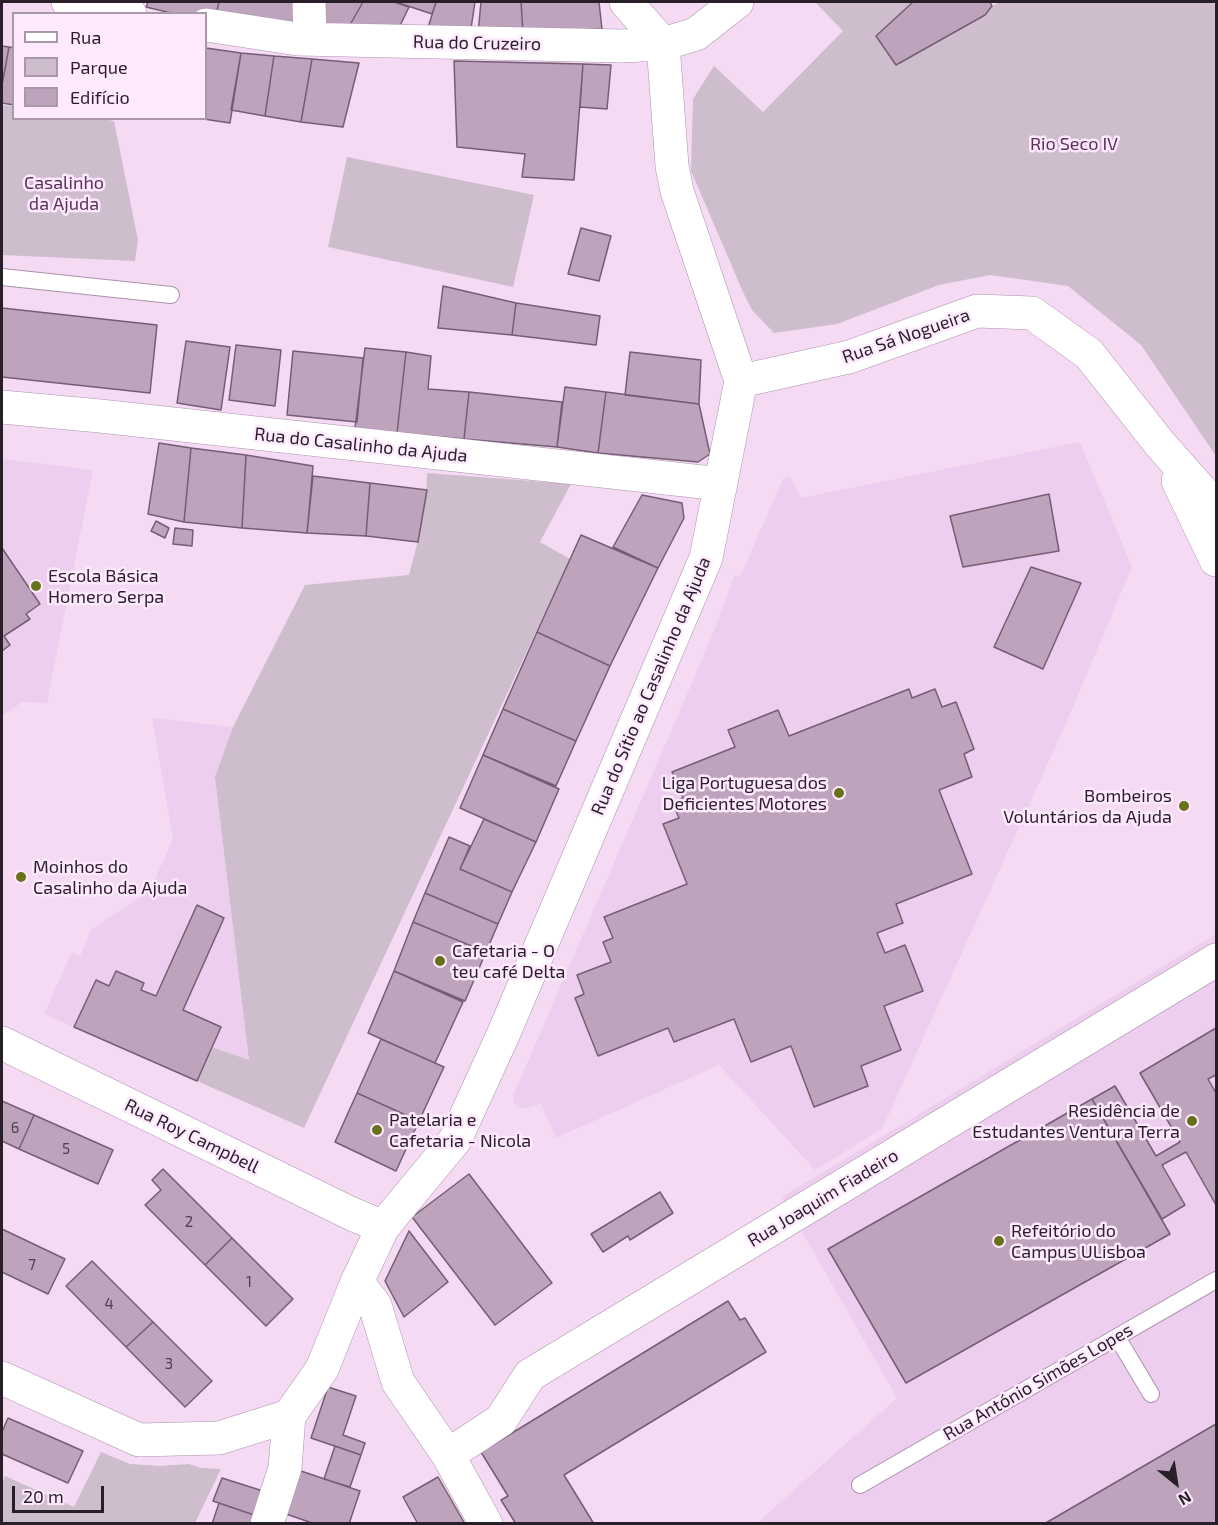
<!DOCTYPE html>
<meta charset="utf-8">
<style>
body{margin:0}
#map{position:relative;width:1218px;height:1525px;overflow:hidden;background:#f5daf4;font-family:"Exo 2",sans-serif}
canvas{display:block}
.frame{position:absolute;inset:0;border:3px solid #291f29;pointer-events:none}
.legend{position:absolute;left:12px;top:12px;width:195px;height:108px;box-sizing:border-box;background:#ffe9fe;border:2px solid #a998a9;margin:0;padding:8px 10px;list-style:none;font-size:18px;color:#291f29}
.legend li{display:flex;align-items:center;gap:12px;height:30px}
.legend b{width:30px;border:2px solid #a998a9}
.north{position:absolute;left:1146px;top:1453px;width:60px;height:60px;-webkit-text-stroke:4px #ffe9fe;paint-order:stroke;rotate:150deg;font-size:16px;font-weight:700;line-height:24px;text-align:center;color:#291f29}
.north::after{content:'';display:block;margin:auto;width:21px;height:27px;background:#291f29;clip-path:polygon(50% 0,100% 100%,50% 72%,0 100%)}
.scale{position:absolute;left:12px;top:1486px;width:92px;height:27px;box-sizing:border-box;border:3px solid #291f29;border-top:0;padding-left:8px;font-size:18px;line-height:21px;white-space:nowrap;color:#291f29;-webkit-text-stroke:4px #ffe9fe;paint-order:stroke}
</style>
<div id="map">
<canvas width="1218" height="1525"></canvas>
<div class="frame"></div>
<ul class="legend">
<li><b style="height:8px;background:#fff"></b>Rua</li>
<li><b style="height:16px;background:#cdbdcd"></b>Parque</li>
<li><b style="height:16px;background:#bda3bc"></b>Edifício</li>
</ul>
<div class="north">N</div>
<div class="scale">20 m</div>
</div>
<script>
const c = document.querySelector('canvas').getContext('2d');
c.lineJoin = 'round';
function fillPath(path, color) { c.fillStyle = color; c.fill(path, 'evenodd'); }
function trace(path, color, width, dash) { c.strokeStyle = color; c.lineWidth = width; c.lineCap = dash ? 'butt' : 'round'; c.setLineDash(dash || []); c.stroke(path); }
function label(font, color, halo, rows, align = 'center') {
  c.font = font + ' "Exo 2",sans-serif'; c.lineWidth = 5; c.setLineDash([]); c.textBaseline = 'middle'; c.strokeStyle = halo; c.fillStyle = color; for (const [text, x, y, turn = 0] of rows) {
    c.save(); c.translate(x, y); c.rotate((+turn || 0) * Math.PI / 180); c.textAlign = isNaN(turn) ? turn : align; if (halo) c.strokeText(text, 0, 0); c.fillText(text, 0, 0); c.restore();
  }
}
const built = new Path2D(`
 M1080,442L1132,567L1067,721L882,1129L815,1170L719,1065L556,1138L541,1104L531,1107L520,1108L514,1103L513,1096L682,706L714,631L734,576L741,575L783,479L790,476L801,498Z
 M2,459L93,470L47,703L22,702L2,716Z
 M152,718L233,727L215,777L249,1060L213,1047L197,1081L44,1014L72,952L80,956L91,930L150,890L173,839Z
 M1216,934V1523L756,1524L897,1398L782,1197Z`);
const green = new Path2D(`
 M815,2H913L877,36L985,15L992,6L1000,2H1213L1216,7V456L1141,345L1068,286L990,275L939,285L837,324L774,333L752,310L743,292L691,171L693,99L714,66L763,112L843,31Z
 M2,105L13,106L14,118H96L114,121L138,240L135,261L2,255Z
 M347,157L534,195L513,287L328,247Z
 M427,473L571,484L540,542L570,559L304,1128L197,1081L212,1047L249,1060L215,777L233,727L305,585L409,575C418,542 427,508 427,473Z
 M101,1452L130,1464L160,1466L189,1464L201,1468L221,1469L195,1523H2V1484L5,1476L74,1507Z`);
const building = new Path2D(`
 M148,2H219L215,18L206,14H175L146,7Z
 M219,2H303L298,28L215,18Z
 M315,2H363L347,30L314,24Z
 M363,2H394L409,7L396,34L347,30Z
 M396,2H436L432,14Z
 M436,2H475L470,35L427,31Z
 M481,2H521L523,33L478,34Z
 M521,2H599L602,29L523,33Z
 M913,2H990L992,6L985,15L896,65L876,36Z
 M2,46L9,47L2,85Z
 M9,47L14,48V105L2,103V85Z
 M206,48L241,53L230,123L197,118H206Z
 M241,53L274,56L265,116L231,110Z
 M274,56L312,59L301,122L265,116Z
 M312,59L359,63L343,127L301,122Z
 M454,61L583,64L574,180L522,177L525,154L457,147Z
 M583,64L611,65L607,109L580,107Z
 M581,228L611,236L599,281L568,274Z
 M443,286L516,303L512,335L438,328Z
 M516,303L600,316L596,345L512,335Z
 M2,308L157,325L150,393L2,377Z
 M186,341L230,347L221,410L177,403Z
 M236,345L281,350L275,406L229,400Z
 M365,348L406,352L397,433L355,428Z
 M293,351L363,358L357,422L287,415Z
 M406,352L431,356L428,389L469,392L464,439L397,433Z
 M630,352L701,360L699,404L625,395Z
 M565,387L606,392L598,453L557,447Z
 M469,392L562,402L557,447L464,439Z
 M606,392L699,404L710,454L698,462L598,453Z
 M159,443L191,448L184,522L148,514Z
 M191,448L246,455L242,528L184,522Z
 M246,455L313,466L307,533L242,528Z
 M313,476L370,483L366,536L307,533Z
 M370,483L427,490L418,542L366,536Z
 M1049,494L1059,551L963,567L950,516Z
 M642,495L682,503L684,518L658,568L613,547Z
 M156,521L169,528L165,538L151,531Z
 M175,528L193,530L192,546L173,544Z
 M581,535L658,568L610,666L537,632Z
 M2,548L40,604L26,614L30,619L4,636L10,645L2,651Z
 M1031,567L1081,583L1043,669L994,647Z
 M537,632L610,666L576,741L503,709Z
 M909,689L912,698L935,689L942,707L956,702L974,749L964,754L972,777L939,790L972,874L896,904L903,923L877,933L885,953L905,945L923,991L884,1006L901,1050L861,1066L868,1086L814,1107L791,1046L751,1062L734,1019L674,1042L668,1028L598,1056L575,998L584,994L577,975L611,962L603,942L613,938L604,917L687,884L663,824L679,818L672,802L683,798L672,772L735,747L728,730L778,710L789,736Z
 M503,709L576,741L556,786L483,755Z
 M483,755L559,789L536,842L460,808Z
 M484,819L536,842L512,892L460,869Z
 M449,837L470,846L460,869L512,892L498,924L425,893Z
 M425,893L498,924L486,952L413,922Z
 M197,905L224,918L183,1010L221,1027L197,1081L74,1027L96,980L109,986L116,971L144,983L141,990L156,996Z
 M413,922L486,952L465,1001L394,971Z
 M394,971L463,1002L435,1063L368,1033Z
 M1216,1028V1075L1208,1079L1216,1093V1205L1186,1152L1162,1165L1185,1205L1162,1219L1092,1099L1115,1086L1156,1156L1180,1142L1140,1073Z
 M381,1039L444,1067L419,1121L357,1093Z
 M357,1093L419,1121L396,1171L335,1142Z
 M1092,1099L1170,1234L906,1383L828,1249Z
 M2,1101L34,1115L19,1149L2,1141Z
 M34,1115L113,1150L98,1184L19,1149Z
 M163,1169L232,1238L205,1265L145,1205L161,1190L152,1180Z
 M469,1174L552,1283L495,1325L412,1217Z
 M660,1192L673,1213L630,1240L628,1236L603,1252L591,1234Z
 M2,1229L65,1259L48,1294L2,1272Z
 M409,1231L448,1282L404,1317L385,1281Z
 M232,1238L293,1299L266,1326L205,1265Z
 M92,1261L153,1322L126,1347L66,1286Z
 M728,1301L740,1320L745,1318L766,1352L564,1475L594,1524H516L501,1500L508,1496L481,1452Z
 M153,1322L212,1381L185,1407L126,1347Z
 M328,1387L356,1396L343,1435L365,1443L361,1455L311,1438Z
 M8,1418L83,1451L68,1483L2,1454V1432Z
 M1216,1424V1524H1044Z
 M335,1446L361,1455L350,1487L324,1479Z
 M301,1471L360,1491L349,1524H315L286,1514Z
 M438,1477L465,1524H418L403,1497Z
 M222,1478L263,1491L254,1515L213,1501Z
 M219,1503L254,1515L251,1524H212Z`);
const service = new Path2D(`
 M2,277L171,295
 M1117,1337L1151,1394
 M860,1485L1216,1280`);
const minor = new Path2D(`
 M68,2L130,14
 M309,2L310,39
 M626,2L663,44
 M206,25L298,39L621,46L663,44L696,34L737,2
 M741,381L849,357L977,311L1032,313L1089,354L1160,444L1216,507
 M2,407L100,416L721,484
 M1178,481L1216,560
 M2,1043L352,1214L383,1227
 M357,1282L375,1305L398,1382L448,1455L486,1524
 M2,1378L139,1440L219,1438L289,1416
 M448,1455L501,1420L530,1375L1216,960
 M267,1524L285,1468L289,1416L322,1369L357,1282L383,1227L455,1140L503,1035L706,558L741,381L677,191L672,166L663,44`);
const markers = [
 [36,586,6,"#67721b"],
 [839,793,6,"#67721b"],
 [1184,806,6,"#67721b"],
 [21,877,6,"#67721b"],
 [440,961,6,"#67721b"],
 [1192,1121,6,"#67721b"],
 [377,1130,6,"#67721b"],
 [999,1241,6,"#67721b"]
];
const numberNames = [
 ["6",15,1128],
 ["5",66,1149],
 ["2",189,1222],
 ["7",32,1265],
 ["1",249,1282],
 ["4",109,1304],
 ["3",169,1364]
];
const streetNames = [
 ["Rua do Cruzeiro",477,43,1],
 ["Rua Sá Nogueira",906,336,-19],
 ["Rua do Casalinho da Ajuda",361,445,6],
 ["Rua do Sítio ao Casalinho da Ajuda",651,686,-67],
 ["Rua Roy Campbell",192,1136,26],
 ["Rua Joaquim Fiadeiro",823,1198,-31],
 ["Rua António Simões Lopes",1038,1382,-30]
];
const parkNames = [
 ["Rio Seco IV",1074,144],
 ["Casalinho",64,183],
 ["da Ajuda",64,204]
];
const poiNames = [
 ["Escola Básica",48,576],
 ["Homero Serpa",48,597],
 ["Liga Portuguesa dos",827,783,"right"],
 ["Deficientes Motores",827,804,"right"],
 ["Bombeiros",1172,796,"right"],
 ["Voluntários da Ajuda",1172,817,"right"],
 ["Moinhos do",33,867],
 ["Casalinho da Ajuda",33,888],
 ["Cafetaria - O",452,951],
 ["teu café Delta",452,972],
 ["Residência de",1180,1111,"right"],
 ["Estudantes Ventura Terra",1180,1132,"right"],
 ["Patelaria e",389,1120],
 ["Cafetaria - Nicola",389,1141],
 ["Refeitório do",1011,1231],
 ["Campus ULisboa",1011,1252]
];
fillPath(built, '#eeceee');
fillPath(green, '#cdbdcd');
fillPath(building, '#bda3bc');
trace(building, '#755e75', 1.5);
trace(service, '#ab92ab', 18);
trace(minor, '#ab92ab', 34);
trace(service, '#fff', 16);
trace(minor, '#fff', 33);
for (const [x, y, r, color] of markers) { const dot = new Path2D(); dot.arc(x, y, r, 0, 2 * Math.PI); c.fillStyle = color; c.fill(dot); trace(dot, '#ffe9fe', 2); }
label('15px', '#4e404e', null, numberNames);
label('18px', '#291f29', '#ffe9fe', streetNames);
label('18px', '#583458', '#ffe9fe', parkNames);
label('18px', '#291f29', '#ffe9fe', poiNames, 'left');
</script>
